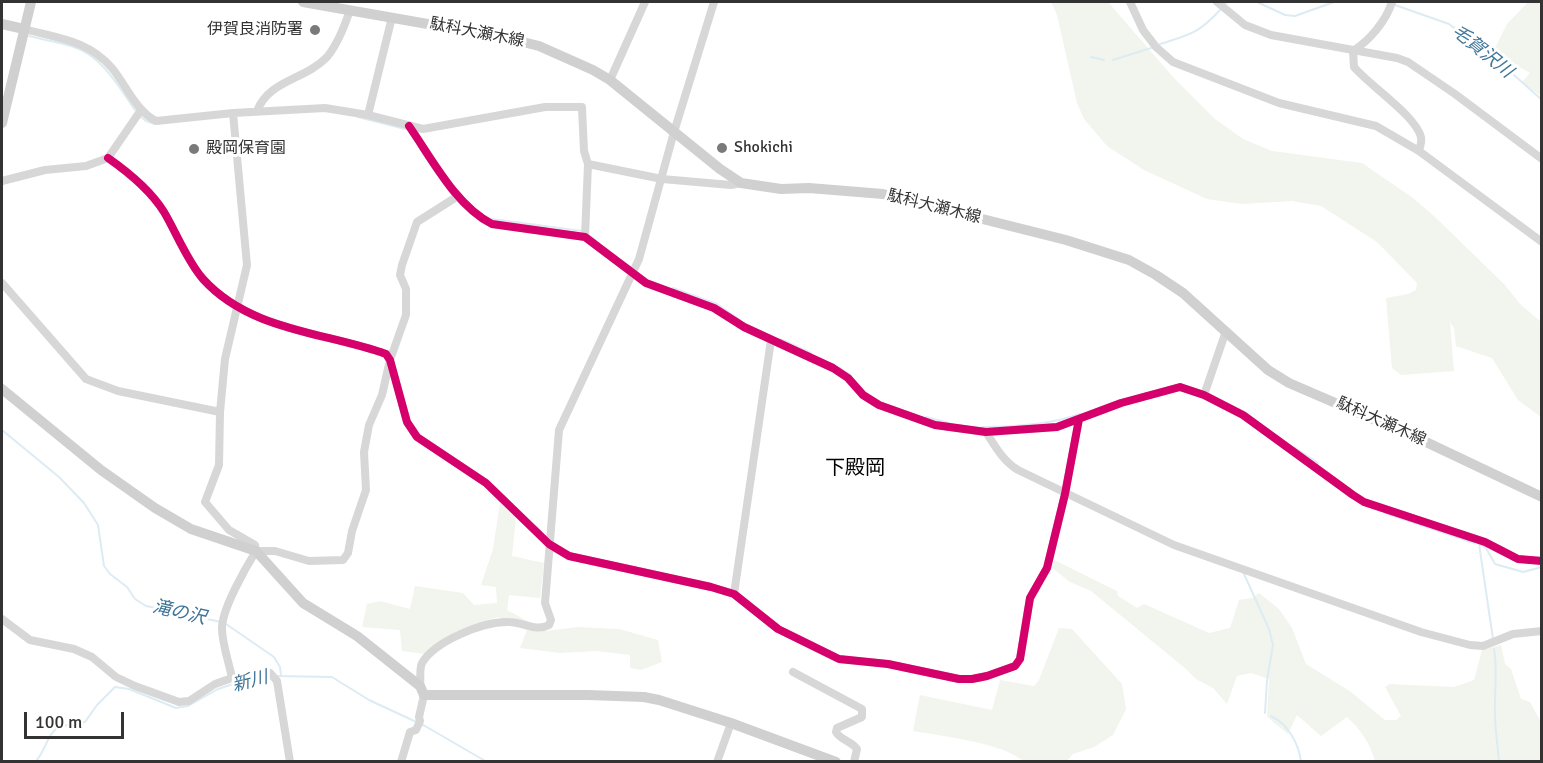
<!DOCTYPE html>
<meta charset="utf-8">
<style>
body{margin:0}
#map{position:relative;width:1543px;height:763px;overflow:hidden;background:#fff;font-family:Signika,sans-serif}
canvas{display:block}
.frame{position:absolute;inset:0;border:3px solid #333;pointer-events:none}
.scale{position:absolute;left:24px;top:712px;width:100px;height:27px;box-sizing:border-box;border:3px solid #333;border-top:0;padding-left:8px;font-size:18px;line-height:21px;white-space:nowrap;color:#333;-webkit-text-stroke:4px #fff;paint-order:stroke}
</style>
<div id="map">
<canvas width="1543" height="763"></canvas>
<div class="frame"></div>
<div class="scale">100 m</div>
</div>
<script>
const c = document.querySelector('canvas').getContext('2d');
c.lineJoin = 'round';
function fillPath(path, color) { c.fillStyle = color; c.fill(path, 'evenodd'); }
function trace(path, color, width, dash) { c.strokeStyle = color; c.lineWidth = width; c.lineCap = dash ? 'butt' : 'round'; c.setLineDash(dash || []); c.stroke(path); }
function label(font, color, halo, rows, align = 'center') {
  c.font = font + ' Signika,"Noto Sans JP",sans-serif'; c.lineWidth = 6; c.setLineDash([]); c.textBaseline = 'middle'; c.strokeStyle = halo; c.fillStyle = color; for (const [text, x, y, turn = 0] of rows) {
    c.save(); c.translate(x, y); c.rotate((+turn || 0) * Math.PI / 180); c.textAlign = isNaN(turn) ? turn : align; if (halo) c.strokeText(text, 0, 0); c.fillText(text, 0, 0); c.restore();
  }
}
const green = new Path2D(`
 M1051,2H1108L1173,77L1215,119L1243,139L1272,151L1362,163L1413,198L1435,217L1504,284L1520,304L1541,322V417L1518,400L1492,358L1456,346L1454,328L1450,322L1454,371L1401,375L1392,368L1386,298L1408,294L1416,290L1417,283L1377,242L1321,206L1292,201L1242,204L1207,199L1144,170L1107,146L1084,119L1077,103L1057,15Z
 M1528,2H1541V96L1522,82L1530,73L1493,52L1507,24Z
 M500,502L516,517L512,556L544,563L540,598L509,595L507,610L546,631L577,627L619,629L658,640L662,662L641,670L630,668V655L596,651L560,653L520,648L527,630L498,617L457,631L425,654L402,651L400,630L362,627L367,604L380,601L410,609L415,586L463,593L474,605L497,603L496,587L481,585L493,549Z
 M1054,560L1117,591L1118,596L1137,608L1144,604L1209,633L1230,628L1239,600L1252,598L1259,593L1279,609L1292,628L1306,664L1351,692L1385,720H1396L1401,716L1385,687L1390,684L1454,687L1474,680L1482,650L1501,645L1505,664L1511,669L1521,699L1530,702L1540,720L1541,761H1375C1370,743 1361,730 1347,717L1321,736L1297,715L1288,734L1267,717L1269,679L1251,673L1237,676L1227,704L1213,688L1196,679L1186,669L1091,591L1070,582L1051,567Z
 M1059,628L1072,629L1122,684L1126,709L1113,735L1094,747L1073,754L1067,761L1024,762C1005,743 941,736 913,731L920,695L992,710L1000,680L1034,686L1039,680Z`);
const stream = new Path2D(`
 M1257,2L1285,15L1295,16L1334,2
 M1226,3L1229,2
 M1395,5L1449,24L1505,67L1542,100
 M29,36C44,40 59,42 74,47C102,56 119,87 135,110
 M1160,44C1190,35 1199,33 1220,10
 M1091,57L1104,60
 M1113,60L1151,48
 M140,116L146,121L155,124
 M358,117L405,129
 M492,219L582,231
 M587,234L599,243
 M673,288L717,304L740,320
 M780,339L811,353
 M840,368L850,375
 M926,417L949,423
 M982,427C1014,427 1049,425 1080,414
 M2,430L59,477L84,503L98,525L104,566L110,574L127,587L135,599L146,606L221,622
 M1294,447L1318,463V465
 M1385,513L1474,543
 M1479,544L1486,548L1495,564L1523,572L1542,567
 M1479,544L1493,639
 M1244,574L1269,629L1273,645L1267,680L1265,713
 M226,624L274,657L280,667L281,675
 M1494,649C1498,671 1494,692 1495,714C1495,730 1498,746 1499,762
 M276,676L332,677L369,700L425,726L487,762
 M1271,716C1288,724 1299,744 1301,762
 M35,762C45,753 46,737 56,729C64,724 76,724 85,722L97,705L115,687L129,689L176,708L188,706L218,689L236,683L271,678`);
const street = new Path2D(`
 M1130,2L1143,30L1156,47L1173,62L1279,103L1376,126L1419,151L1542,242
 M1217,2L1245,25L1271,35L1397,58L1408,62L1455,94L1542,159
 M24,29C57,38 88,40 112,68C126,85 136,111 156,121L233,113L325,108L368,115L423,129L545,107H582L584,151L588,164L585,237
 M1353,51L1354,67C1370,86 1415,115 1421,137C1422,143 1420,146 1419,151
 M1353,51C1370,40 1386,21 1392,2
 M610,80L645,2
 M257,111C269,80 305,80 327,57C337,45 345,25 350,10
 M233,113L247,265L225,359L220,412L219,465L205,502L229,530L255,545L256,551
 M368,115L392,17
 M409,126C432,159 456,206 492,224L585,237L646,283L714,308L744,327L833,368L848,378L863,395L879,405L935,425L986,432L1057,427L1121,403L1180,387L1204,395L1243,415L1353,495L1364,502L1485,542L1518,559L1542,561
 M108,158C128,172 151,191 164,212C176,232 187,261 203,279C250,331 324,332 386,354L390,360L407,422L417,437L486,483L549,544L569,556L711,587L734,594L778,629L839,659L888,664L959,679H972L987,676L1015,666L1020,659L1030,598L1047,568L1065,494L1079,419
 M588,164L662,179L731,185L741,183
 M2,181L45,170L86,166L108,158L141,110
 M2,283L86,379L118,391L220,412
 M1204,395L1226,331
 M986,432C995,446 1003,461 1018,470L1174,545L1421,632L1470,645L1483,646L1513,634L1542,631
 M256,551H275L309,561L343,560L348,553L352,531L366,490L364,452L369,425L382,395L390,360L406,315V289L400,275L402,265L417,222L458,196
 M734,594L771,340
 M2,619L30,640L74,649L92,657L116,677L135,686L179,702L189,701L215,684L232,678L270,673L277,681L290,762
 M793,672L862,709V717L837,728L836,732C840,740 852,741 857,749L854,762
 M232,678C229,662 222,644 222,628C222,609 246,567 256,551
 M420,686C421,680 419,669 422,663C435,641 484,621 509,622C523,622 536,632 549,625L551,620L545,603L559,430L639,259L674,132L714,2
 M401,762L410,732L416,730L420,721L419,717L424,695
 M717,762L731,723`);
const secondary = new Path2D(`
 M303,2L507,38L539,46L593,70L610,80L720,169L741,183L781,189L809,188L883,194L1066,240L1129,260L1156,275L1183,293L1268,370L1289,383L1426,442L1542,497
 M2,24L24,29
 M2,123L31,2
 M2,389L101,470L155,508L191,529L256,551L303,603L357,636L420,686L424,695H588L644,697L659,700L731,723L836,762`);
const cycleway = new Path2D(`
 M409,126C432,159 456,206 492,224L585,237L646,283L714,308L744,327L833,368L848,378L863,395L879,405L935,425L986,432L1057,427L1121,403L1180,387L1204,395L1243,415L1353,495L1364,502L1485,542L1518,559L1542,561
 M108,158C128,172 151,191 164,212C176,232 187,261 203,279C250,331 324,332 386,354L390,360L407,422L417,437L486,483L549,544L569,556L711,587L734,594L778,629L839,659L888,664L959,679H972L987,676L1015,666L1020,659L1030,598L1047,568L1065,494L1079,419`);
const markers = [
 [315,30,6,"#7a7a7a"],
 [722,148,6,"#7a7a7a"],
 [194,149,6,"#7a7a7a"]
];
const poiNames = [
 ["伊賀良消防署",303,30,"right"],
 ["Shokichi",734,148],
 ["殿岡保育園",206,149]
];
const streetNames = [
 ["駄科大瀬木線",477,33,11],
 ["駄科大瀬木線",934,207,14],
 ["駄科大瀬木線",1381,422,24]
];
const waterNames = [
 ["毛賀沢川",1482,52,39],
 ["滝の沢",179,613,13],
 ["新川",250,682,-14]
];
const quarterNames = [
 ["下殿岡",855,469]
];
fillPath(green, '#f1f5ed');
trace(stream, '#ddebf3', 2);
trace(street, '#d7d7d7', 8);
trace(secondary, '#d0d0d0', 10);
trace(cycleway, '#d6006c', 8);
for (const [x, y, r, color] of markers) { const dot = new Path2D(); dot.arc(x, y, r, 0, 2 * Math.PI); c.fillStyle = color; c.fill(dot); trace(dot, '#fff', 2); }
label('16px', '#333', '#fff', poiNames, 'left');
label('16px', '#333', '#fff', streetNames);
label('italic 18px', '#3f7597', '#fff', waterNames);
label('20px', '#000', '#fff', quarterNames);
</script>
